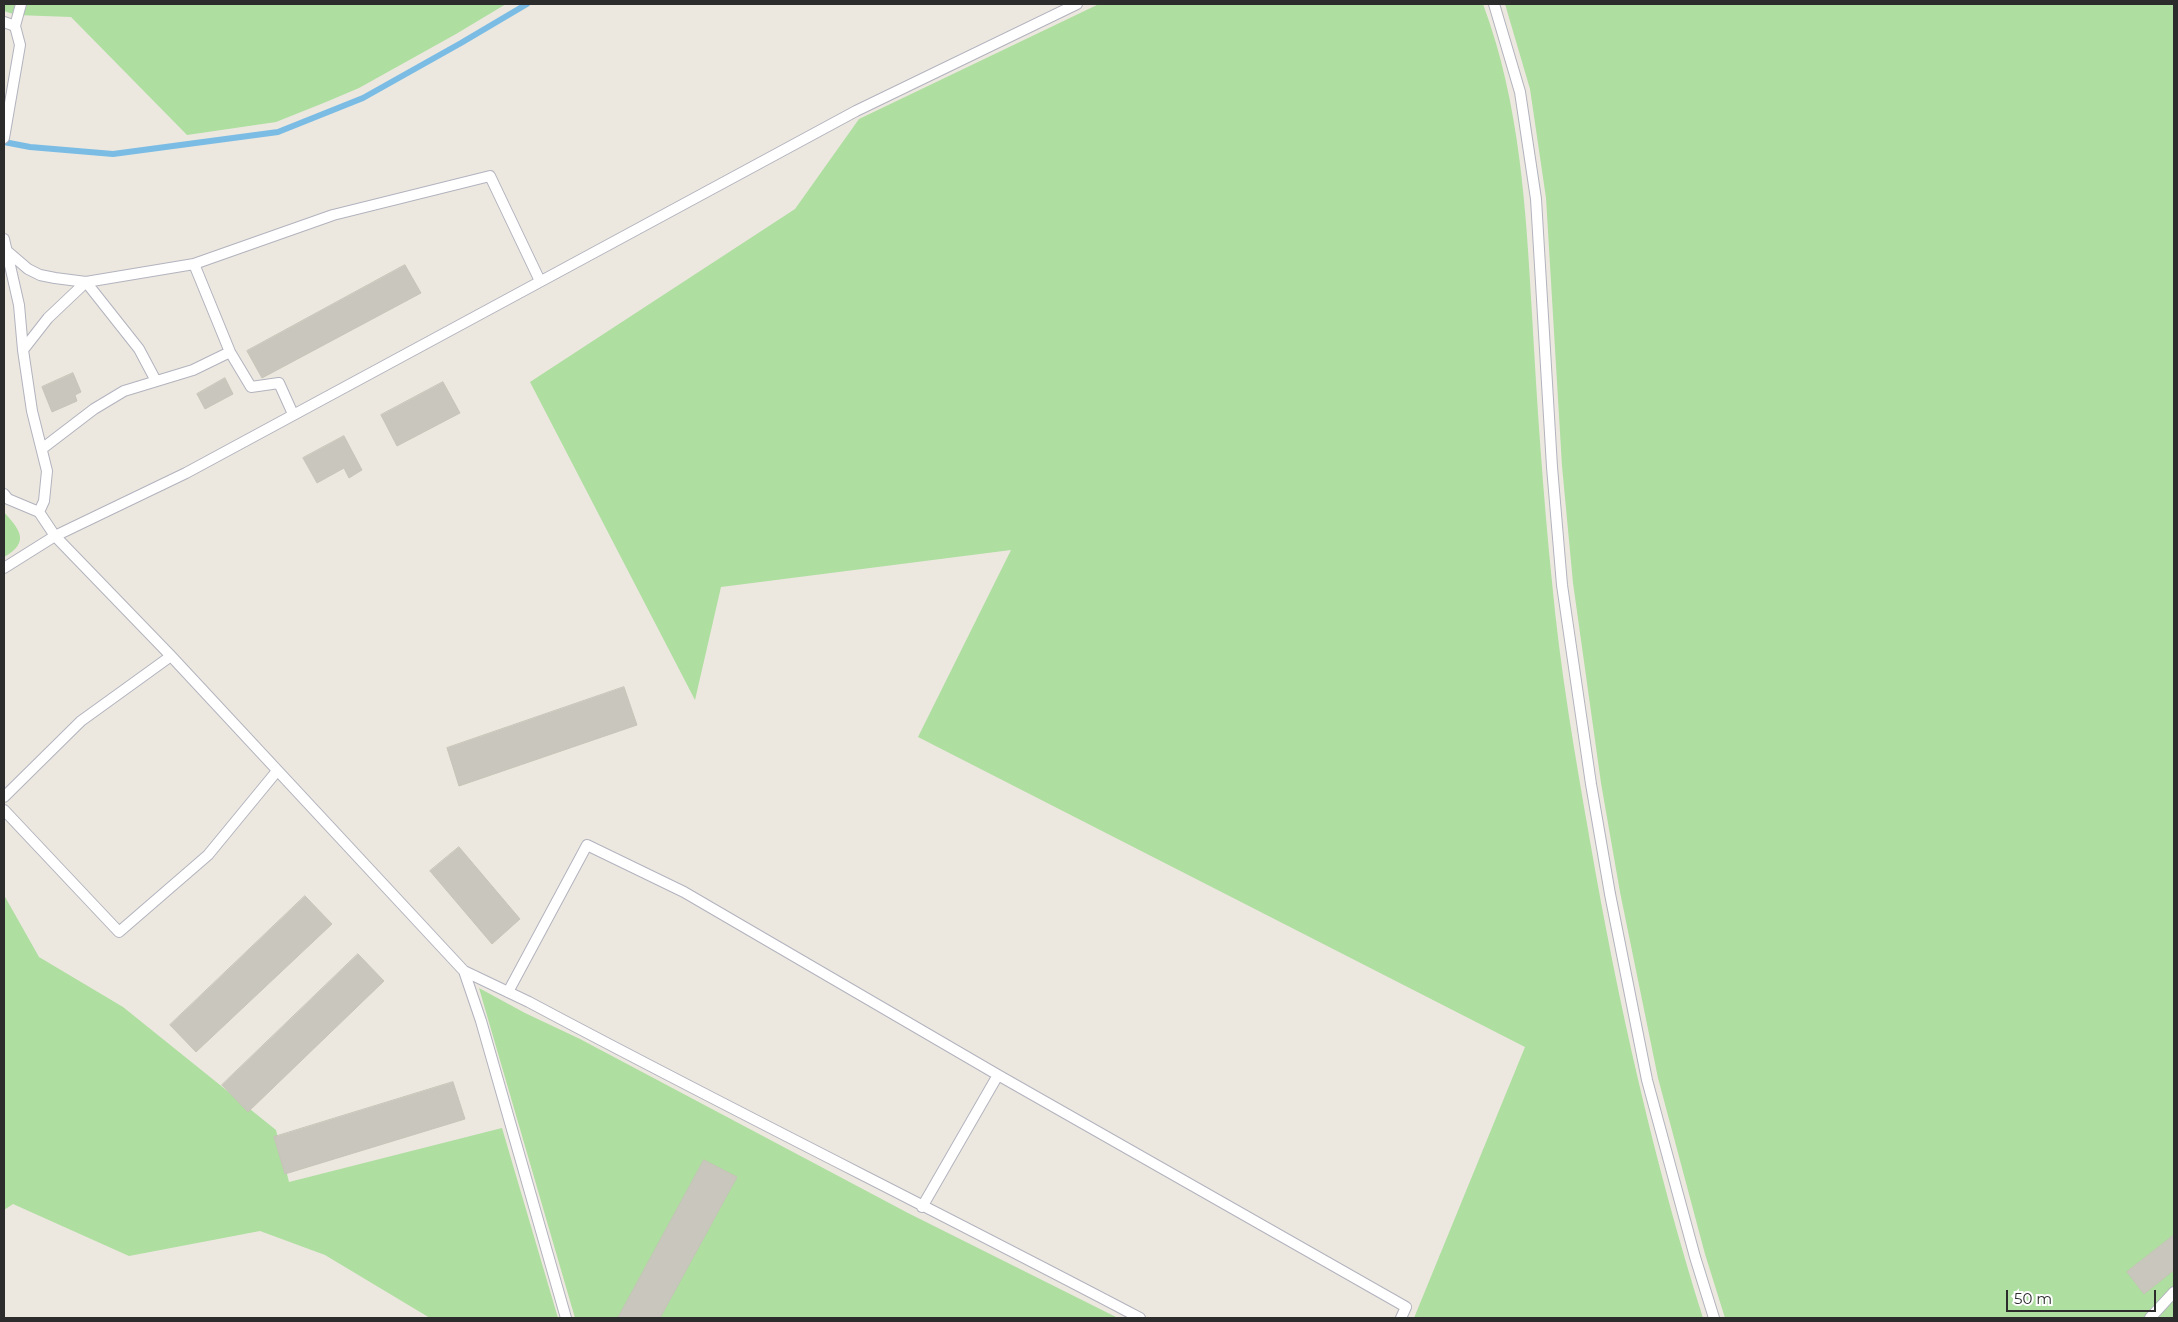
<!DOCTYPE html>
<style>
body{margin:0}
#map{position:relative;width:2178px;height:1322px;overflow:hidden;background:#ece8df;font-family:Montserrat,sans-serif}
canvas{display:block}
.frame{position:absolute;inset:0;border:5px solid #2c2c2c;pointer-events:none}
.scale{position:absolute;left:2006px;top:1290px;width:150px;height:22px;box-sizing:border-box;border:2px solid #2c2c2c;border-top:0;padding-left:6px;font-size:15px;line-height:18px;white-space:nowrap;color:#2c2c2c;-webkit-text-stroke:4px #fff;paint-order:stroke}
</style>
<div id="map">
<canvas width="2178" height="1322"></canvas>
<div class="frame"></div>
<div class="scale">50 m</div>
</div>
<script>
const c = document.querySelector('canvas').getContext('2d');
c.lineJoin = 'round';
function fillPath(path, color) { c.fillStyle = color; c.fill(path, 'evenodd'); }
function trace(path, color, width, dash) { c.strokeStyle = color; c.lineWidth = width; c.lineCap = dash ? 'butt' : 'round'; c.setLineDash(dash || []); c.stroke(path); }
const green = new Path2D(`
 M4,4H506L456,34L359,88L326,102L276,122L187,135L71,17L16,15L4,11Z
 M1099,4H1483C1520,103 1526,209 1532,314C1537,404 1543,493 1552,582C1560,669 1575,755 1590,841C1618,1003 1654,1162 1703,1318H1414L1525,1047L918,737L1011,550L721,587L695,700L530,382L795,209L859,119Z
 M1505,4H2174V1318H1725L1705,1254L1658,1078L1620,892L1601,783L1573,583L1562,466L1546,198L1530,89Z
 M4,512C19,529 31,542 4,557Z
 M4,895L39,957L123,1007L276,1130L289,1182L502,1128L558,1318H430L325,1255L260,1231L129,1256L13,1204L4,1210Z
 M479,988L525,1013L580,1039L908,1213L1118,1318H575Z`);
const stream = new Path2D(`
 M4,142L30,147L113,154L278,132L363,98L461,43L527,4`);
const building = new Path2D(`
 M405,265L421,293L262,378L247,351Z
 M73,373L81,392L75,395L77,401L52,412L42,387Z
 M225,378L233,394L205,409L197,394Z
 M443,382L460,413L397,446L381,415Z
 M344,436L362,470L349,478L344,468L317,483L303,458Z
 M624,687L637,725L459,786L447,748Z
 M459,847L520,919L492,944L430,871Z
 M305,896L332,924L196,1052L170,1025Z
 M358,954L384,981L248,1112L222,1085Z
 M453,1082L465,1119L285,1174L274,1137Z
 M704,1160L737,1177L660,1318H618Z
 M2174,1235V1270L2144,1294L2127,1272Z`);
const service = new Path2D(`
 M1494,4L1520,92L1536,199L1552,467L1562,585L1591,784L1610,894L1647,1080L1695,1257L1714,1318
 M4,22L15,26
 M4,138L20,45L15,26L21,4
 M4,239L19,305L23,350L32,411L47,471L44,501L39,512
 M7,251L28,269L40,275L55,278L86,282L194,264L333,215L490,176L540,281
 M194,264L230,352L251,387L279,383L293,414
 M23,350L48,318L86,282L139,349L156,381
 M43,448L94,409L124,391L193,370L230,352
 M4,494L8,499L39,512L55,536L171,656L464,971L529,1002C731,1110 937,1211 1140,1318
 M4,568L55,536L186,473L856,111L1077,4
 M4,797L81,721L171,656
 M4,810L119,932L208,855L277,771
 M464,971L481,1021L566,1318
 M508,992L587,845L684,892L998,1075L1406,1307L1401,1318
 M922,1207L998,1075
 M2150,1318L2174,1292`);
fillPath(green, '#aedea0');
trace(stream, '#7bbce5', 6);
fillPath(building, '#c8c6bd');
trace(building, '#c7c4b9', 1);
trace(service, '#b2b3be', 12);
trace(service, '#fff', 10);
</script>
